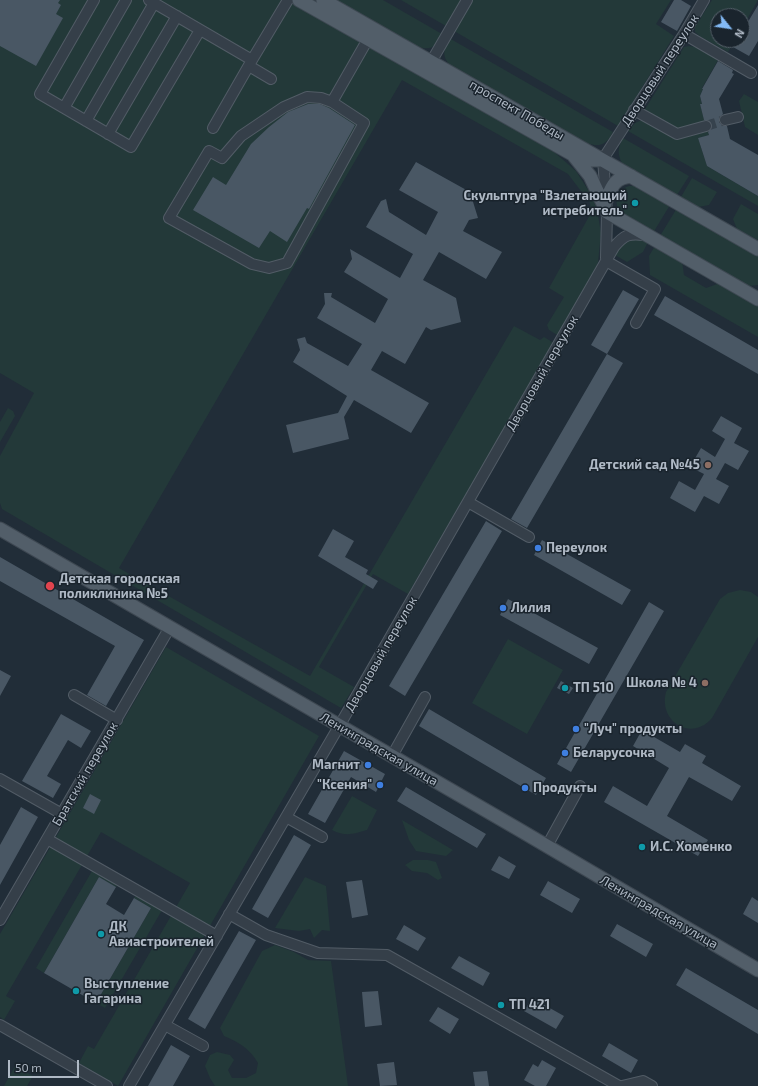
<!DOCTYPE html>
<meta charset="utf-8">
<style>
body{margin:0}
#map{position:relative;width:758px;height:1086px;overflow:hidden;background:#212d38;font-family:"Exo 2",sans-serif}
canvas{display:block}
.north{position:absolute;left:710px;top:8px;width:40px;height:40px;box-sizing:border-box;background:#1a242d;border:1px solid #56606a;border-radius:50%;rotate:120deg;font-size:11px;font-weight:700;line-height:16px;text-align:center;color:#afb9c5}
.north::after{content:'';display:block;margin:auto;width:14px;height:18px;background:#83baf6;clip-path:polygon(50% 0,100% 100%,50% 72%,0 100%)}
.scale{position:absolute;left:8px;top:1060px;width:71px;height:18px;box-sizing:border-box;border:2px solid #afb9c5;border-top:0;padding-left:5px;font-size:12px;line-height:14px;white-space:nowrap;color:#afb9c5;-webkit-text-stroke:3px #1a242d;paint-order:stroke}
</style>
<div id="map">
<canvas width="758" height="1086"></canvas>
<div class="north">N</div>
<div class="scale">50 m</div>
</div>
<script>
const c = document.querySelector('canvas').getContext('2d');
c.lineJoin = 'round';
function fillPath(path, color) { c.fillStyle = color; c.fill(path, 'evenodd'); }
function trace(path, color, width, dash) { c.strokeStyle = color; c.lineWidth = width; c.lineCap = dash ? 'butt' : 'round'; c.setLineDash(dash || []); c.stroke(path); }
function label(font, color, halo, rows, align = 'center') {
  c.font = font + ' "Exo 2",sans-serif'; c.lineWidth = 3; c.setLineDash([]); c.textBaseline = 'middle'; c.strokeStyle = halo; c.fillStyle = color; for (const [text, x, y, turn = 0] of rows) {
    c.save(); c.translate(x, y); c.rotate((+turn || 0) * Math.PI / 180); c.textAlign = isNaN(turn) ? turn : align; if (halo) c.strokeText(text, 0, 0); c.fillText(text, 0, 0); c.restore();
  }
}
const green = new Path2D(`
 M0,0H288L554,152L576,171L592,196L597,209L601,233L598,262L592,279L559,336L549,330L547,325L564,297L549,288L591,213L590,203L568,174L402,80L119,568L310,676L514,326L540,340L544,337L554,343L408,594L373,574L319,667L354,687L341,708L2,509L0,503V456L34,393L0,373Z
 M334,0H383L442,34C435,46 433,51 418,47Z
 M401,0H461L446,26Z
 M472,0H671L656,24L674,36L618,126L454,31Z
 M712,0H758L742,28V16H718V40H735L728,52L701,37L695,32V27Z
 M449,38L613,132C607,144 600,148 587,143L451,66C441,56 444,50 449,38Z
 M689,46L696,47L718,60L702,88L703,89L700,96L702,104H700L705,123L678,130L646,112L645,109L684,47Z
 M744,94L758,102V135L745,127L739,101Z
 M642,120L678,139L708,131L709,135L698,138L707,166L758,196V206L628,131L635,123Z
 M623,138L689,176L677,195L622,163C617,154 618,147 623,138Z
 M692,178L717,192L709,205L698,207L681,197Z
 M629,186H634L670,205L653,233L620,212C613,201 617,190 629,186Z
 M741,204L758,214V240L737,229L733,219Z
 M677,208L758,255V285L748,286L660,236Z
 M634,239H640L648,242L643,252L627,262L615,255L621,245Z
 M655,246L682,261L684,275L706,288L720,283L758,304V337L650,275L649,256Z
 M8,408L13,411L15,416L0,442V422Z
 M740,590L751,592L758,597V637L712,718C692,742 658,722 666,692L720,599L728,593Z
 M508,639L563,670L527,734L472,703Z
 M166,647L319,736L118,1086L79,1063L88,1046L94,1049L190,883L101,832L6,996L15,1001L4,1020L0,1017V934Z
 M352,796L377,810L367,830C353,834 346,837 332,830Z
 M402,820L453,850L446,856L416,851L409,840Z
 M413,860H428L436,862L442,878L438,880L427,873L412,871L405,865Z
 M96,864L121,878L116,887L99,877L44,973L36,968Z
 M305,877L326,886L330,931L322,930L314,938L310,929L299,931L275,928Z
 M139,890L165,905L105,1008L96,1003L151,908L134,898Z
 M275,945L294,952L308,960L331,961L348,1086H215L210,1078L205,1066L210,1055L217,1052L230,1055L234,1060L228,1070L232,1078H246L256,1073L258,1063C249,1048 240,1043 224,1036L220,1028L262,951Z
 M15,1066L33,1076L27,1086H4Z`);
const building = new Path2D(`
 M0,0H60L58,3L61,5L56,14L63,18L36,66L0,46Z
 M674,0H681L691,6L677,31L661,22Z
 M758,5V41L749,56L733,47L737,40H742V32Z
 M718,61L733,70L732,73L734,74L719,99L723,114L719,118V122L723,126H727L730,139L758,155V196L707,166L698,138L709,135L708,132L712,127L710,121L704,120L700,104H702L700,96L703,89H702Z
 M308,104H320L329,108L355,125L309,209L307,208L287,242L270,231L259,248L193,210L213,177L226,185L251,144L269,127L288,112Z
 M416,162L470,192L478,218L469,220L463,231L502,252L486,279L439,252L423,280L456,298L461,322L431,330L426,327L405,364L382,351L371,370L429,403L411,433L354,400L344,417L349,439L293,453L286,425L338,413L347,396L293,362L300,350L297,339L305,337L307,343L348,366L362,344L317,318L325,304L324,293H332L331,297L375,323L388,299L344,272L352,259L350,249L400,278L413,254L366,227L381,201L386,199L389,212L426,235L438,212L399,190Z
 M623,290L639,299L607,354L591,345Z
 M665,296L758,350V374L654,315Z
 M607,354L623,363L527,528L511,519Z
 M721,416L742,428L734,443L749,451L738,470L725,463L716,479L729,486L719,504L704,496L695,512L670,498L679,481L695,490L704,474L690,467L701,448L715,457L725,439L712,431Z
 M486,521L502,531L405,696L389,686Z
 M333,529L354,541L345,557L368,570L366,574L378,581L373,589L318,556Z
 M542,540L631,590L622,605L534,555Z
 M0,557L144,640L106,706L87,695L115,646L0,581Z
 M508,599L598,648L589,664L500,615Z
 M649,602L664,611L571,772L557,764Z
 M0,670L11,676L0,696Z
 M561,681L573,688L569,694L557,688Z
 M429,709L546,778L536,795L419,726Z
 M61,714L91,731L81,748L68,740L47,776L61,784L53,798L22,781Z
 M642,730L680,752L685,744L706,756L702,763L741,786L732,801L689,777L667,816L708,840L698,856L604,802L613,786L647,806L669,768L633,746Z
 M344,751L385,774L376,792L351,777L325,823L308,814Z
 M406,787L486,834L477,848L397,801Z
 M90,794L101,800L94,814L83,808Z
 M21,807L38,817L0,885V845Z
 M294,835L311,845L268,918L252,909Z
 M499,856L516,866L509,879L491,870Z
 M99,877L116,887L106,904L124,915L134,898L151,908L96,1003L44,973Z
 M362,880L368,915L352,918L346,882Z
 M548,881L580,899L572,913L540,895Z
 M752,897L758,901V923L743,914Z
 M617,924L653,944L646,957L610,936Z
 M404,925L426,938L418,951L396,939Z
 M239,931L256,940L205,1029L188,1019Z
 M459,956L490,973L483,986L451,968Z
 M686,968L758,1010V1034L676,985Z
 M378,991L382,1025L365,1027L362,992Z
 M532,998L564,1016L556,1029L524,1011Z
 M438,1007L459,1019L450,1034L429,1021Z
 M609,1043L638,1060L631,1073L602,1056Z
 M171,1045L190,1056L173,1086H148Z
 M542,1060L556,1068L546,1086H535L524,1080L533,1064L538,1067Z
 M394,1062L397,1085L380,1086L377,1064Z
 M487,1071L489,1086H475L473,1072Z`);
const minorTunnel = new Path2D(`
 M706,126L725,120`);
const minor = new Path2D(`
 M94,0L40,94L131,147L200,30
 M149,0L252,60L288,0
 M684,34L751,73
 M431,62L467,0
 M249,66L271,79
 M332,102L321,98L307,97L284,107L241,136L222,158L209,151L169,218L252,264L269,268L287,263L364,123L332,102L368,39
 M64,108L126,0
 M634,110L677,134L706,126
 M725,120L738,117
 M86,121L154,3
 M213,128L252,60
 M108,134L177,16
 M606,258L607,212L603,159L684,34L704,0
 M606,261L655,289L636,323
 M468,502L529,537
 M74,695L117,720
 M392,756L425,697
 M0,779L62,814
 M286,817L322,837
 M47,839L217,936
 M547,846L580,786
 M229,914L266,935L318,953L387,955L619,1086
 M0,920L170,627
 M0,1025L107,1086
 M165,1025L203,1046
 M129,1086L345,716L614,247C624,235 629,233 644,235
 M622,1086L643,1081L652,1086`);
const major = new Path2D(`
 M299,0L572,154L588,160H599
 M323,0L758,249
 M574,156L590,176L607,212L758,299
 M606,201C612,186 614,178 631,176
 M0,529L518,829L758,970`);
const markers = [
 [635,203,4,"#0f9aa8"],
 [708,465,4,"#8d6e63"],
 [538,548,4,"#3f7fe0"],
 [50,586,5,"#e0444e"],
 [503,608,4,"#3f7fe0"],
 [705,683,4,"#8d6e63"],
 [565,688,4,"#0f9aa8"],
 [576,729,4,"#3f7fe0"],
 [565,753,4,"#3f7fe0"],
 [368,765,4,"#3f7fe0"],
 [380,785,4,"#3f7fe0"],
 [525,788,4,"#3f7fe0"],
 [642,847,4,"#0f9aa8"],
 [101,934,4,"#0f9aa8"],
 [76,991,4,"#0f9aa8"],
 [501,1005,4,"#0f9aa8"]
];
const streetNames = [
 ["Дворцовый переулок",660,70,-57],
 ["проспект Победы",517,110,30],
 ["Дворцовый переулок",542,373,-60],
 ["Дворцовый переулок",381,654,-60],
 ["Ленинградская улица",379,749,30],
 ["Братский переулок",85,774,-60],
 ["Ленинградская улица",659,912,30]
];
const poiNames = [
 ["Скульптура \"Взлетающий",627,196,"right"],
 ["истребитель\"",627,211,"right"],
 ["Детский сад №45",700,465,"right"],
 ["Переулок",546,548],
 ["Детская городская",59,579],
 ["поликлиника №5",59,594],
 ["Лилия",511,608],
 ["Школа № 4",697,683,"right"],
 ["ТП 510",573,688],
 ["\"Луч\" продукты",584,729],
 ["Беларусочка",573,753],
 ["Магнит",360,765,"right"],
 ["\"Ксения\"",372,785,"right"],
 ["Продукты",533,788],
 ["И.С. Хоменко",650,847],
 ["ДК",109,927],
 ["Авиастроителей",109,942],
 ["Выступление",84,984],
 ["Гагарина",84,999],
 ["ТП 421",509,1005]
];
fillPath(green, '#233939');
fillPath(building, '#495764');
trace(minorTunnel, '#36424d', 10, [10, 5]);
trace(minor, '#525c66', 12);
trace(major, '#3e4852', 15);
trace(minor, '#353f49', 10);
trace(major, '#525e69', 13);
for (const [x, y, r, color] of markers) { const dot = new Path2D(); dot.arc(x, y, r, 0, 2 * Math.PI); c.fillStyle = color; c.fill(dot); trace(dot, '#1a242d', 1.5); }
label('13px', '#afb9c5', '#1a242d', streetNames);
label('bold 13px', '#afb9c5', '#1a242d', poiNames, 'left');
</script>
